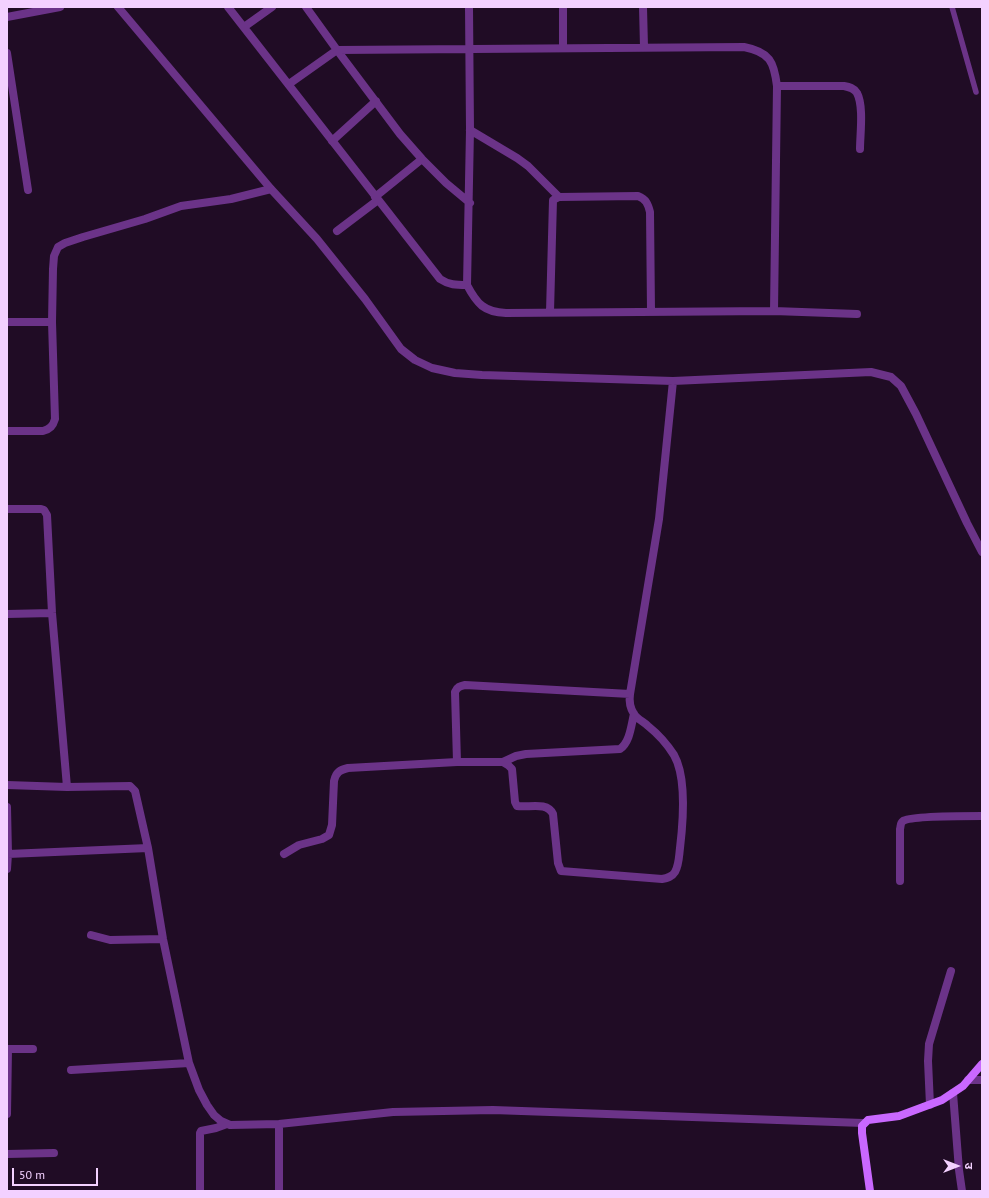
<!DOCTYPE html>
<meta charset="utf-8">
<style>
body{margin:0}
#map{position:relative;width:989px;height:1198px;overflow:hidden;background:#200c25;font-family:"PT Sans","Noto Sans Devanagari",sans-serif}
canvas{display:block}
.frame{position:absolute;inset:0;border:8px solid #f3d1ff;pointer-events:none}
.north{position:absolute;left:937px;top:1146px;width:40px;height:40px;-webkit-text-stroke:3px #200c25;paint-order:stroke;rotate:90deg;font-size:11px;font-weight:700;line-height:16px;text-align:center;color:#f3d1ff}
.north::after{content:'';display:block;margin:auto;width:14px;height:18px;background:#f3d1ff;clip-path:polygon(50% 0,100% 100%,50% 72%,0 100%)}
.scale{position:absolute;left:12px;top:1168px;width:86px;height:18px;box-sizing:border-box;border:2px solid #f3d1ff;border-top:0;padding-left:5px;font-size:12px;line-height:14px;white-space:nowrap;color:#f3d1ff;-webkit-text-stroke:3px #200c25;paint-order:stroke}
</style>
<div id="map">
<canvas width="989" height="1198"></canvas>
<div class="frame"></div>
<div class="north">उ</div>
<div class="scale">50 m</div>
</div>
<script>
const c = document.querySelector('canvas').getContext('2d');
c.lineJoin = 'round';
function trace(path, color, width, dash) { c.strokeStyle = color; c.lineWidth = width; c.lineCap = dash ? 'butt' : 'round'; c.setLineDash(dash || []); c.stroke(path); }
const lane = new Path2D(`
 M952,7L976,92`);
const street = new Path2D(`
 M118,7L271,189L317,239L365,299L401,349L415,360L432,368L455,373L482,375L673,381L871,372L891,377L901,386L916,414L967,523L982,552
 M228,7L440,279C449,285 456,285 467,285
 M306,7L337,50L400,134L422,159L446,183L470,203
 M469,7L470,130L467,285C477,304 484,312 506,313L774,311L857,314
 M563,7V48
 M643,7L644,47
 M7,17L60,7
 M244,27L272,7
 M7,53L28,190
 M289,84L337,50L744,47C770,52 774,62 777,86L774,311
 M777,86H844C849,87 854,88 857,93C864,106 860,135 860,149
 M470,130L517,158L528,166L559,197
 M332,141L376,101
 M375,197L422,159
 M337,231L378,200
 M550,312L553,200L559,197L638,196C646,199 648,204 650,212L651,311
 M7,322H52
 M7,431H43C50,429 53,426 55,419L52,322L53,269L54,256L58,247L65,243L83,237L145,219L181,206L231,199L271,189
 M7,509H41L44,510L47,515L52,613L67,787
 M7,614L52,613
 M457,762L455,692C457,687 460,686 465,685L630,694
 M503,762L516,756L526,754L620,749C630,742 631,726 634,714
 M7,785L67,787L130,786L135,791L148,848
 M7,807L8,854
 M284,854L299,845L322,839L329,835L332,825L334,781C336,772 340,770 348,768L457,762H503L508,765L512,769L515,802L517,806C528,808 547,801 553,814L558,863L561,871L662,879C667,878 672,877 675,872C679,865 679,856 680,848C683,823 687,778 674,755C667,744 658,734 648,726C644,722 637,719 634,714C630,708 629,701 630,694L659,519L673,381
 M7,869L8,854L148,848L163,939L189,1063L199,1090L207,1105L214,1115L221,1121L230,1125L279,1124L393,1112L493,1110L863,1123
 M900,881V829C901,826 900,823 903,821C910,816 970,816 982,816
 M91,935L110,940L163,939
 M7,1049H33
 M71,1070L189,1063
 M968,1080H982
 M953,1093L959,1170L962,1191
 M930,1105L928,1061L929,1044L951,971
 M7,1114L8,1049
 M279,1124V1191
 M7,1154L54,1153
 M200,1191V1133L201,1131L216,1128L227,1124`);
const secondary = new Path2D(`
 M870,1191L862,1133V1126L868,1120L899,1116L942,1100L963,1086L982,1064`);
trace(lane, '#6b3388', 5.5);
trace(street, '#6b3388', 8);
trace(secondary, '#c968ff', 8);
</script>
